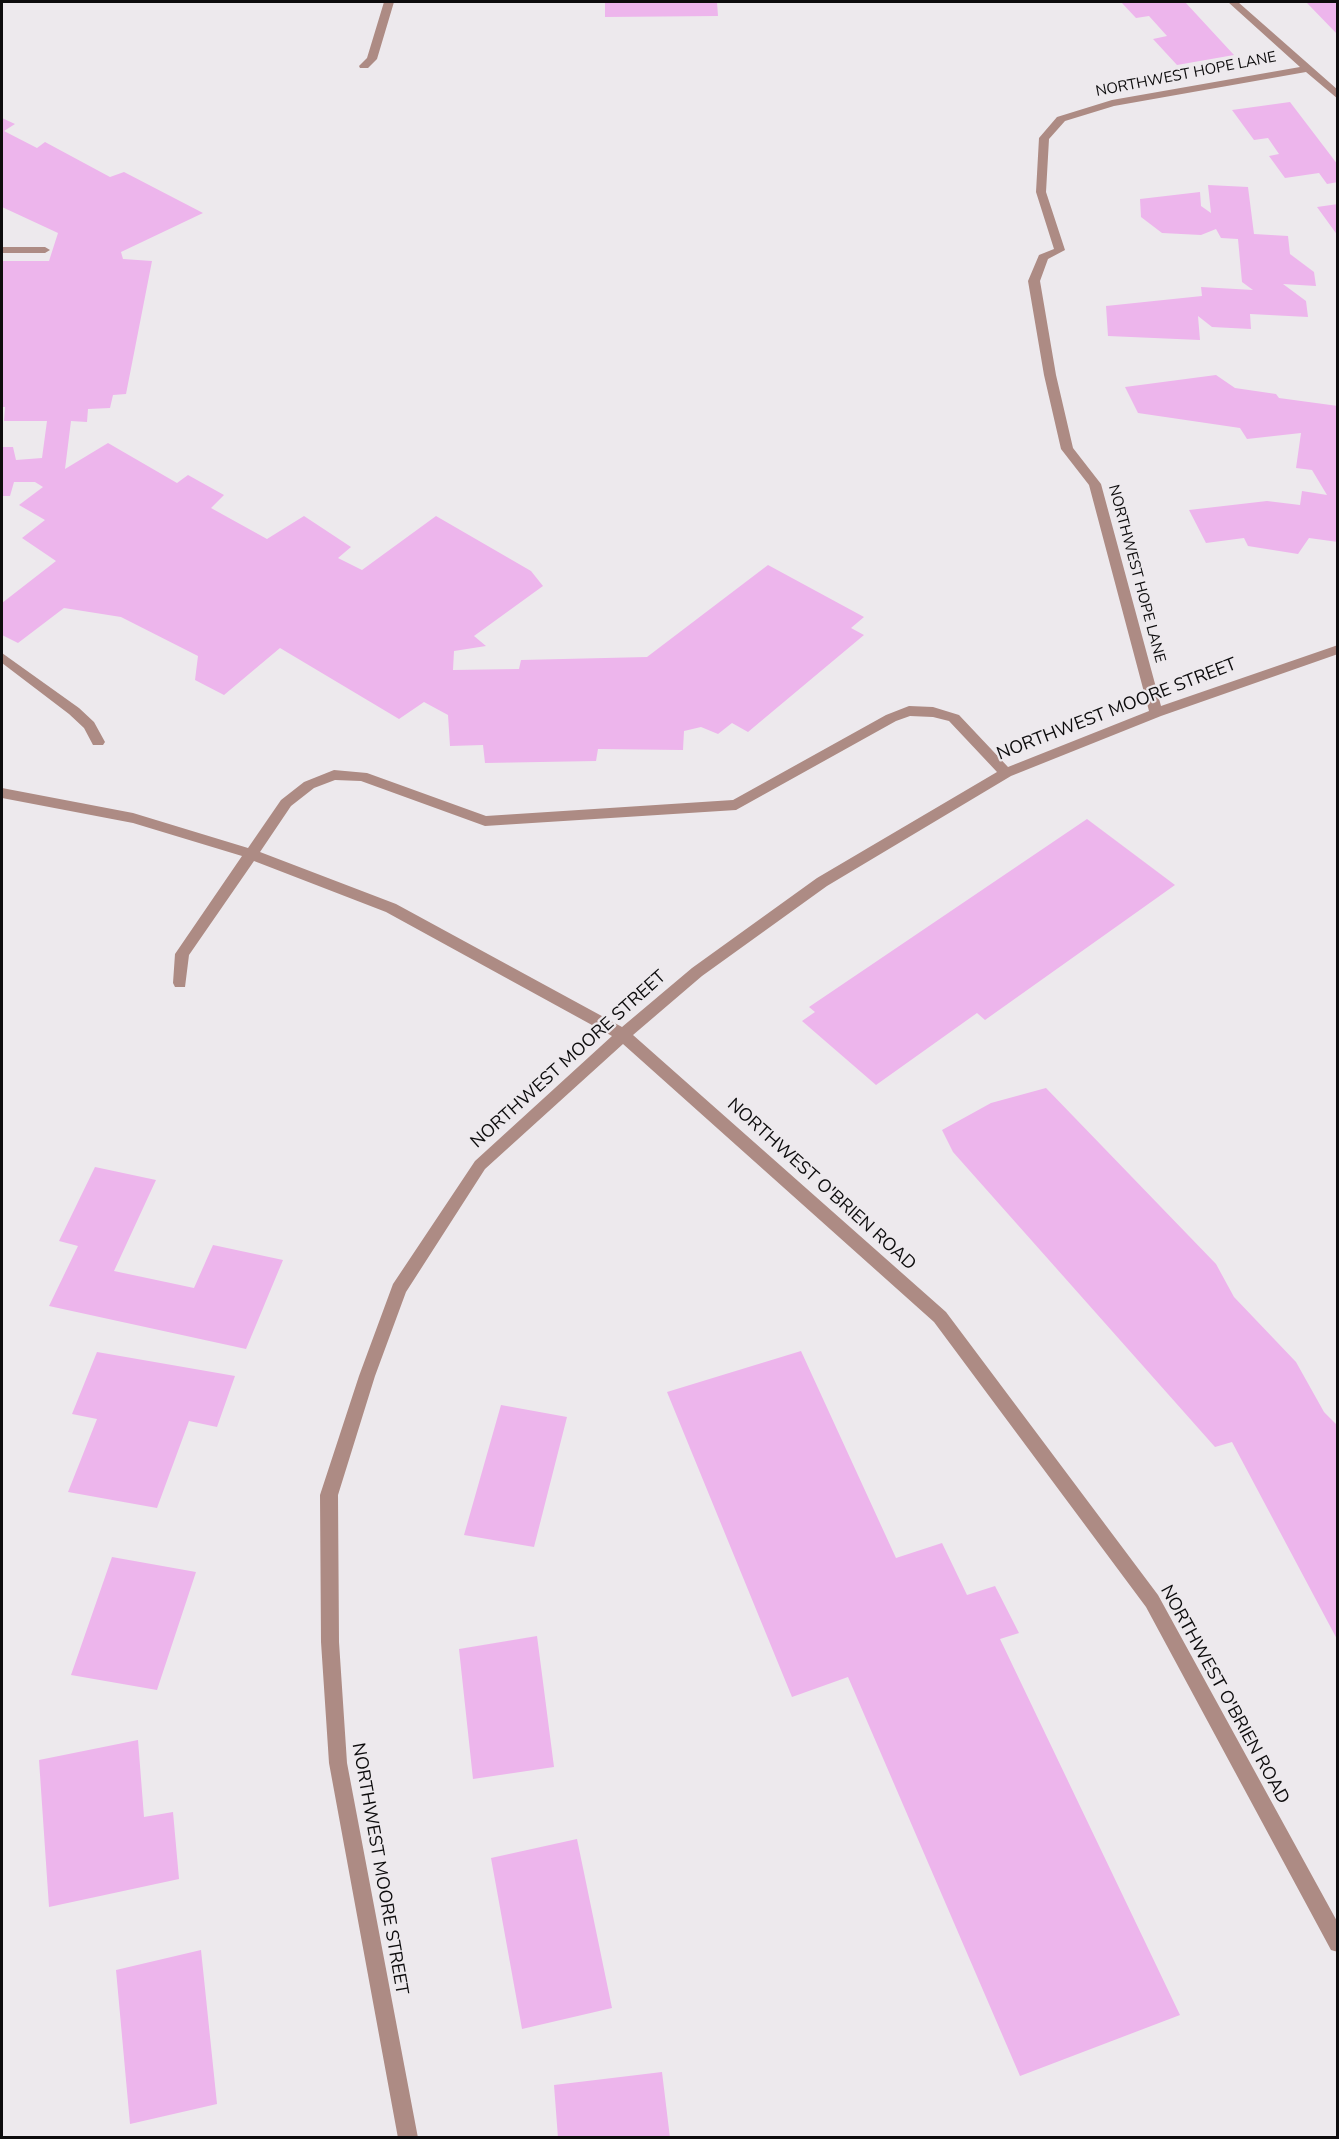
<!DOCTYPE html>
<style>
body{margin:0}
#map{position:relative;width:1339px;height:2139px;overflow:hidden;background:#ede9ed;font-family:"Nunito Sans",sans-serif}
canvas{display:block}
.frame{position:absolute;inset:0;border:3px solid #0d0c0d;pointer-events:none}
</style>
<div id="map">
<canvas width="1339" height="2139"></canvas>
<div class="frame"></div>
</div>
<script>
const c = document.querySelector('canvas').getContext('2d');
c.lineJoin = 'round';
function fillPath(path, color) { c.fillStyle = color; c.fill(path, 'evenodd'); }
function label(font, color, halo, rows, align = 'center') {
  c.font = font + ' "Nunito Sans",sans-serif'; c.lineWidth = 4.5; c.setLineDash([]); c.textBaseline = 'middle'; c.strokeStyle = halo; c.fillStyle = color; for (const [text, x, y, turn = 0] of rows) {
    c.save(); c.translate(x, y); c.rotate((+turn || 0) * Math.PI / 180); c.textAlign = isNaN(turn) ? turn : align; if (halo) c.strokeText(text, 0, 0); c.fillText(text, 0, 0); c.restore();
  }
}
const building = new Path2D(`
 M605,2H717L718,16L605,17Z
 M1121,2H1185L1234,55L1177,65L1153,39L1167,36L1149,16L1136,18Z
 M1306,2H1338V35Z
 M1290,102L1338,165V182L1327,184L1319,173L1285,178L1269,156L1279,154L1268,138L1254,140L1232,110Z
 M2,118L15,124L4,131L37,148L45,142L110,177L124,172L203,213L121,252L123,259L152,261L126,394L113,395L110,408L88,409L87,422L71,421L65,469L108,443L177,483L188,475L224,495L211,508L267,539L304,516L351,547L338,558L362,570L436,516L531,571L543,586L474,636L486,646L454,651L453,670L519,669L521,660L647,657L768,565L864,617L851,628L864,635L748,732L732,723L718,734L701,727L684,731L683,750L598,749L596,761L485,763L483,745L450,746L448,715L424,702L399,719L280,648L224,695L195,680L198,656L121,617L64,608L18,643L2,635V603L56,561L22,538L45,520L19,505L43,487L35,482H14L10,496H2V447H13L16,460L42,458L47,421H4L5,407H2V261H49L58,233L2,207Z
 M1208,185L1248,187L1254,234L1288,236L1290,254L1314,272L1316,286L1283,284L1306,301L1308,317L1250,314L1251,329L1212,327L1198,316L1200,340L1108,336L1106,306L1202,296L1201,287L1253,290L1242,282L1238,239L1221,238L1216,229L1201,235L1162,233L1141,217L1140,199L1200,192L1201,206L1211,213Z
 M1338,204V236L1317,207Z
 M1216,375L1235,388L1276,394L1279,398L1338,406V542L1309,538L1298,554L1248,546L1244,538L1206,543L1189,510L1267,501L1300,505L1302,491L1327,495L1312,470L1296,468L1301,433L1247,439L1240,428L1138,413L1125,387Z
 M1087,819L1175,885L985,1020L977,1013L876,1085L802,1021L815,1012L809,1007Z
 M1046,1088L1216,1264L1234,1297L1296,1362L1324,1412L1338,1426V1641L1232,1442L1215,1447L953,1152L942,1130L991,1103Z
 M95,1167L156,1180L114,1271L194,1288L213,1245L283,1260L246,1349L49,1306L78,1246L59,1241Z
 M801,1351L896,1558L942,1543L967,1595L995,1586L1019,1633L1000,1639L1180,2015L1020,2076L848,1677L792,1697L667,1392Z
 M97,1352L235,1376L217,1427L189,1421L157,1508L68,1492L97,1419L72,1414Z
 M501,1405L567,1417L534,1547L464,1535Z
 M112,1557L196,1572L157,1690L71,1675Z
 M537,1636L554,1767L473,1779L459,1649Z
 M138,1740L144,1817L173,1812L179,1879L49,1907L39,1760Z
 M577,1839L612,2008L522,2029L491,1858Z
 M201,1950L217,2104L130,2124L116,1970Z
 M662,2072L670,2138H558L554,2085Z`);
const minor = new Path2D(`
 M384,2H394L377,59L368,68H360L359,66L367,58Z
 M1228,2H1238L1338,90V99L1306,72L1114,106L1065,121L1049,139L1046,192L1065,250L1048,259L1040,281L1056,375L1073,448L1101,484L1161,706L1338,645V654L1161,716L1011,776L827,886L702,976L633,1035L946,1312L1158,1595L1338,1923V1952L1331,1950L1146,1607L934,1322L623,1044L485,1169L406,1292L375,1376L338,1495L339,1642L347,1763L418,2138H398L329,1763L321,1642L320,1495L359,1376L393,1284L475,1161L612,1036L386,912L254,861L189,955L185,987H175L173,983L175,954L242,856L133,823L2,798V788L133,813L248,848L281,800L304,782L334,770L367,773L486,816L733,800L886,715L909,706L933,707L959,715L1008,767L1149,711L1089,485L1061,449L1044,375L1028,281L1039,255L1054,249L1036,192L1039,138L1057,117L1112,100L1300,67ZM910,716L933,717L949,721L997,772L817,878L692,968L622,1027L396,904L260,852L291,806L314,788L335,780L361,781L485,826L736,810L896,721Z
 M2,247H45L50,250L45,253H2Z
 M2,653L79,708L94,722L105,742L103,745H93L84,728L69,714L2,663Z`);
const farStreetnames = [
 ["NORTHWEST HOPE LANE",1186,75,-11],
 ["NORTHWEST HOPE LANE",1136,574,75]
];
const streetNames = [
 ["NORTHWEST MOORE STREET",1117,710,-21],
 ["NORTHWEST MOORE STREET",569,1060,-42],
 ["NORTHWEST O'BRIEN ROAD",821,1185,42],
 ["NORTHWEST O'BRIEN ROAD",1224,1695,61],
 ["NORTHWEST MOORE STREET",379,1869,80]
];
fillPath(building, '#edb5ec');
fillPath(minor, '#ad8b84');
label('15px', '#0d0c0d', '#ede9ed', farStreetnames);
label('18px', '#0d0c0d', '#ede9ed', streetNames);
</script>
